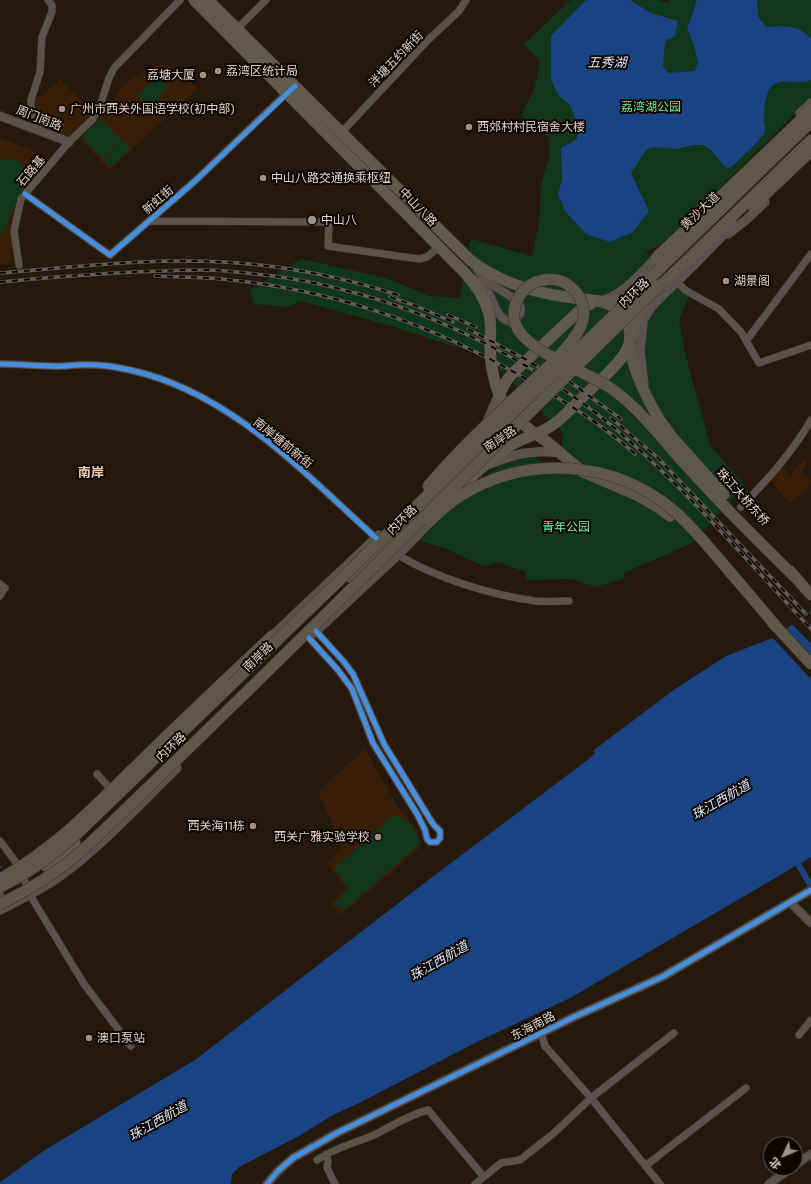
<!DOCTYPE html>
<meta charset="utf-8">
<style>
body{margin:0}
#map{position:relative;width:811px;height:1184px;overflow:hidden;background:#25190e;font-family:"Exo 2","Noto Sans SC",sans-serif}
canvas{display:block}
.north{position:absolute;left:763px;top:1136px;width:40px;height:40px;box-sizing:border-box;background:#0f0602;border:1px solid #645851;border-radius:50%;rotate:226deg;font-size:11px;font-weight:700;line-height:16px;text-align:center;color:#e3d3c8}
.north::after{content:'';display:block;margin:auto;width:14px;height:18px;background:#a09287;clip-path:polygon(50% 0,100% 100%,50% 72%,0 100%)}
</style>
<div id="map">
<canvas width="811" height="1184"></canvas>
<div class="north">北</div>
</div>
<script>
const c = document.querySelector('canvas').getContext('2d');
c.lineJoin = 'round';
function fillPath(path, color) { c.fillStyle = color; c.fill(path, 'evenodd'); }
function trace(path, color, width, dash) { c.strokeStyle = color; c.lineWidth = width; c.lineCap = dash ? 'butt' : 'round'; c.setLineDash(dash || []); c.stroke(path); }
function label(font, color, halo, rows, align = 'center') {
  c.font = font + ' "Exo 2","Noto Sans SC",sans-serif'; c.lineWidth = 4; c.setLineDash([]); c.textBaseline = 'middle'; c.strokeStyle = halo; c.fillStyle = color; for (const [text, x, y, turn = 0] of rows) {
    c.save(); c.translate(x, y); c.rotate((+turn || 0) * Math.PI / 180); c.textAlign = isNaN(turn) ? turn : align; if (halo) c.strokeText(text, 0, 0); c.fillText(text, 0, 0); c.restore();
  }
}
const built = new Path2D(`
 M157,65H168L176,69L184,75L197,89L110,170L80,139L112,103L124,84L147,69Z
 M60,79L93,113L71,135L63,136L44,129L33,106L34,97L43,95Z
 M0,137L50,158L19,196L12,231L11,263L0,264Z
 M804,459L807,464L802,471L811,482L805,491L790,503L770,480L782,466L790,475Z
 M365,749L397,805L416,828L422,846L341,915L331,903L346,888L327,863L342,846L318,791Z`);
const green = new Path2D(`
 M571,0H658L669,3V0H811V98L664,243L646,252L689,297L679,320L686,357L710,445L745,486L692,543L624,573L625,578L596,587L572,579L525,580L526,572L498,562L485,567L449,550L422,541L418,538L438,519L471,496L463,493L499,466L534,455L542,463L561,464L563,433L502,372L478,354L391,326L301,301L287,307L254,304L250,290L301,259L386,278L429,296L460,298L471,239L532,256L539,223L541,185L550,155L549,138L521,116L535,87L540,62L524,44Z
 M158,75L169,87L149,107L138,96Z
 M100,119L122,141L103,159L82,137Z
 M123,141L131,148L110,167L104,160Z
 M9,158C21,160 26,167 28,179L0,237V161Z
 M393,816L404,818L413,828L421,843L343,911L335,903L349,887L334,869Z`);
const water = new Path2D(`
 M588,0H630L651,13L678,21L675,36L665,41L663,66L668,73L694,71L698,63L694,45L687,29L697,0H757L758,17L766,27C784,26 798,24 811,39V80C800,85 782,77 772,86C764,94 764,111 764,122C764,125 766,128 765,131C764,138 738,160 732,167L727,168L723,165L710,149L703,145H694L676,149L653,147L646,150L631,173L649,211L633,232L610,242L586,234L565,211L558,194L562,180L561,148L577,139L579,124L576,120L570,105L559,96L551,80V36L585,1Z
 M811,611V857L572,997L475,1043L359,1103L331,1116L299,1136L239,1167L232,1174L231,1184H0V1182L45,1150L195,1060L418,888L590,758L595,753L594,750L675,689L726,656L775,637Z`);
const pier = new Path2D(`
 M808,611L811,615V644L791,623Z
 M785,627L811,655V679L771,636Z`);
const stream = new Path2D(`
 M0,867H1`);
const canal = new Path2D(`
 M798,864L811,886`);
const minor = new Path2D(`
 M237,29L266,0
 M42,132L31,108V100L40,72L42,37L52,12V5L48,0
 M341,133L427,41L459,11L466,0
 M25,194L110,255L195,181L289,91
 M149,221L329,222L328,246L419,259L427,257L439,247
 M19,265L14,231L21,199L69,142L92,120L100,106L109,78L114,68L180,0
 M677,282L685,290L719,309L741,332L759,363L811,345
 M746,341L811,254
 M0,364C21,364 43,367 64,366C68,366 72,365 76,365C94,364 113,366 130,370C230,392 303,472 376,538
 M741,507C767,480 792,453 811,420
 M398,555C436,578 491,595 535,601C546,602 558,601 569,601
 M0,584L5,588L0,596
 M309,638L338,670L352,689L373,743L417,814L425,830L427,839L430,842H437L440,838V831L433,824L384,744L353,674L344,662L316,631
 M97,774L114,793
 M0,841L15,861L22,873L30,895L84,984L131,1046
 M0,894L2,899
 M541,1033L545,1046L591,1098L660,1184
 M799,1035L811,1020
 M326,1154L328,1161L327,1168L335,1184
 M317,1160C334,1148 355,1143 374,1135C392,1126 408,1115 428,1110L484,1177
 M645,1166L746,1088
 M475,1184L501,1163L520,1160L554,1133L591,1098L674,1033`);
const tertiary = new Path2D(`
 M0,116L69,142
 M474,279C479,283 484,287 488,292C495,302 496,319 511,322C515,320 518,318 520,314C526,300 499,291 490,283C484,278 479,272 475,266
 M791,903L811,923
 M795,1165L811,1154
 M267,1184L278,1171L293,1158L337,1133L574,1017L662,977L811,890
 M769,1184L791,1168`);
const secondary = new Path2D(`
 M800,113L811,103
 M728,234L746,220L765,202
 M604,300C625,293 641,273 656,258L659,253
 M643,325L640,350L644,384
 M634,336L650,309L657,301L693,266L731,227L732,216
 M486,424L499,394
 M490,464C515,454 533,449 560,453
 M453,497L474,477
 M314,633L398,555L435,517
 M269,641L272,636L379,535
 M0,910C20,900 40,890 59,877C101,847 139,805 177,768`);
const primary = new Path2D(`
 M194,0L466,274C476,286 485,298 489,314C492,325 490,336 490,347C492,390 501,407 534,433
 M208,0L469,259C498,282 531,292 566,297C579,299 593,299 605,303C626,309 636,333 626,351C617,367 601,379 589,391C577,402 565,417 551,426C538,435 521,438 508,447C494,457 481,469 468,479
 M499,394L507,380L513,373L579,311L591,304
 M350,577L483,449
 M46,866L75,843`);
const trunk = new Path2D(`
 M753,206L811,151
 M656,258L811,110
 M599,301C613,302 623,302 635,293L811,122
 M657,416C647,398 630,364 630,343C630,337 633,331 635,325C638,315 641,306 648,298L811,140
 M534,433L546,441L583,472L639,496L659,508L670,516
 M222,683L272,636`);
const rail = new Path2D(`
 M0,273C74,267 149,258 223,262C282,265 342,277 398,295
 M155,276C177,277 199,277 221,279C333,289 435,325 531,382C567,403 603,425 635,454
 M0,282C55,277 109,272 164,271C184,270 205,269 225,271C263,274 303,279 340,289C442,314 546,368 625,437C692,496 750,564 811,629
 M390,297L416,306L453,322
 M448,315L476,327
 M468,329L527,360L563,383
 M559,374L621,419
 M611,418L657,457L806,614`);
const trunkBridge = new Path2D(`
 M657,416L672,437L724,495
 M428,486C456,453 488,423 519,394C537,377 571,348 581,326C587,313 583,298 573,289C565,281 554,278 543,280C520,284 506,311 519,331C533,353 586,372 609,387C639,407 661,438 684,463C720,503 757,540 795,577
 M430,521C439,512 449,503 460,496C526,455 611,459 672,509C689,523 704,542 719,559C738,581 757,604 776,626
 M790,571L811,595
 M772,622L811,664
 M0,879C54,849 92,809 136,766C164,738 193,711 222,683
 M0,887C29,873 54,855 78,833L651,279
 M0,904C31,889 59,871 85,848C280,663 467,472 660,285`);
const cycleway = new Path2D(`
 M25,194L110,255L195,181L295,86
 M0,364C21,364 43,367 64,366C68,366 72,365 76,365C94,364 113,366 130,370C230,392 303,472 376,538
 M309,638L338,670L352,689L373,743L417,814L425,830L427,839L430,842H437L440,838V831L433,824L384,744L353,674L344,662L316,631
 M267,1184L278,1171L293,1158L337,1133L574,1017L662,977L811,890`);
const markers = [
 [218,71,4,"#a09287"],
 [203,75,4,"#a09287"],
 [62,109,4,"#a09287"],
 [469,127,4,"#a09287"],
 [263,178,4,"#a09287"],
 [312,220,5,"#a09287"],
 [726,281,4,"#a09287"],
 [253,826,4,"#a09287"],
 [378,837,4,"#a09287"],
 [89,1038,4,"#a09287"]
];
const streetNames = [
 ["泮塘五约新街",396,59,-46],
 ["周门南路",39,118,21],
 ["石路基",31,171,-50],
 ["新虹街",158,200,-41],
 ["中山八路",418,207,46],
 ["黄沙大道",700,211,-44],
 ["内环路",634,293,-44],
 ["南岸路",500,439,-34],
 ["南岸塘前新街",283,443,39],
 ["珠江大桥东桥",743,497,48],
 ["内环路",402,520,-45],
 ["南岸路",258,657,-44],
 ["内环路",171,747,-44],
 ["东海南路",533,1026,-27]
];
const poiNames = [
 ["荔湾区统计局",226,71],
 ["荔塘大厦",195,75,"right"],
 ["广州市西关外国语学校(初中部)",70,109],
 ["西郊村村民宿舍大楼",477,127],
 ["中山八路交通换乘枢纽",271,178],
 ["中山八",321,220],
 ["湖景阁",734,281],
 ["西关海11栋",245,826,"right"],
 ["西关广雅实验学校",370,837,"right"],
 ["澳口泵站",97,1038]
];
const parkNames = [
 ["荔湾湖公园",651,107],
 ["青年公园",566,527]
];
const waterNames = [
 ["五秀湖",607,63],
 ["珠江西航道",721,800,-30],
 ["珠江西航道",439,961,-30],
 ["珠江西航道",158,1121,-30]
];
const neighbourhoodNames = [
 ["南岸",91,473]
];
fillPath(built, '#381e07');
fillPath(green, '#10361c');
fillPath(water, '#1a4383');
fillPath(pier, '#25190e');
trace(stream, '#1a4383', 2);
trace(canal, '#1a4383', 6);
trace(minor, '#3d332c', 8);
trace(tertiary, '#3d332c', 10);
trace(secondary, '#3d332c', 10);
trace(primary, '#3d332c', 12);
trace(trunk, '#3d332c', 12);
trace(minor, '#5b524a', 7);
trace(tertiary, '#5b524a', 8);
trace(secondary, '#5b524a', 9);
trace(primary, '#615b4d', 11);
trace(trunk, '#5e5849', 11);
trace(rail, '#645b55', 3.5);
trace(rail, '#0f0602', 2, [6]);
trace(trunkBridge, '#3d332c', 12, []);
trace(trunkBridge, '#5e5849', 11);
trace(cycleway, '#468fdf', 5);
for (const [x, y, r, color] of markers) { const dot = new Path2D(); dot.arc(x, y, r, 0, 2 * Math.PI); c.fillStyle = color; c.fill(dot); trace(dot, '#0f0602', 1.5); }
label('12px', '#e3d3c8', '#0f0602', streetNames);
label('12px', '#e3d3c8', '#0f0602', poiNames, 'left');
label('12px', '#73eb98', '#0f0602', parkNames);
label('italic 13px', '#d6e4f8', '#0f0602', waterNames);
label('bold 13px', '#f0d1ba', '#0f0602', neighbourhoodNames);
</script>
